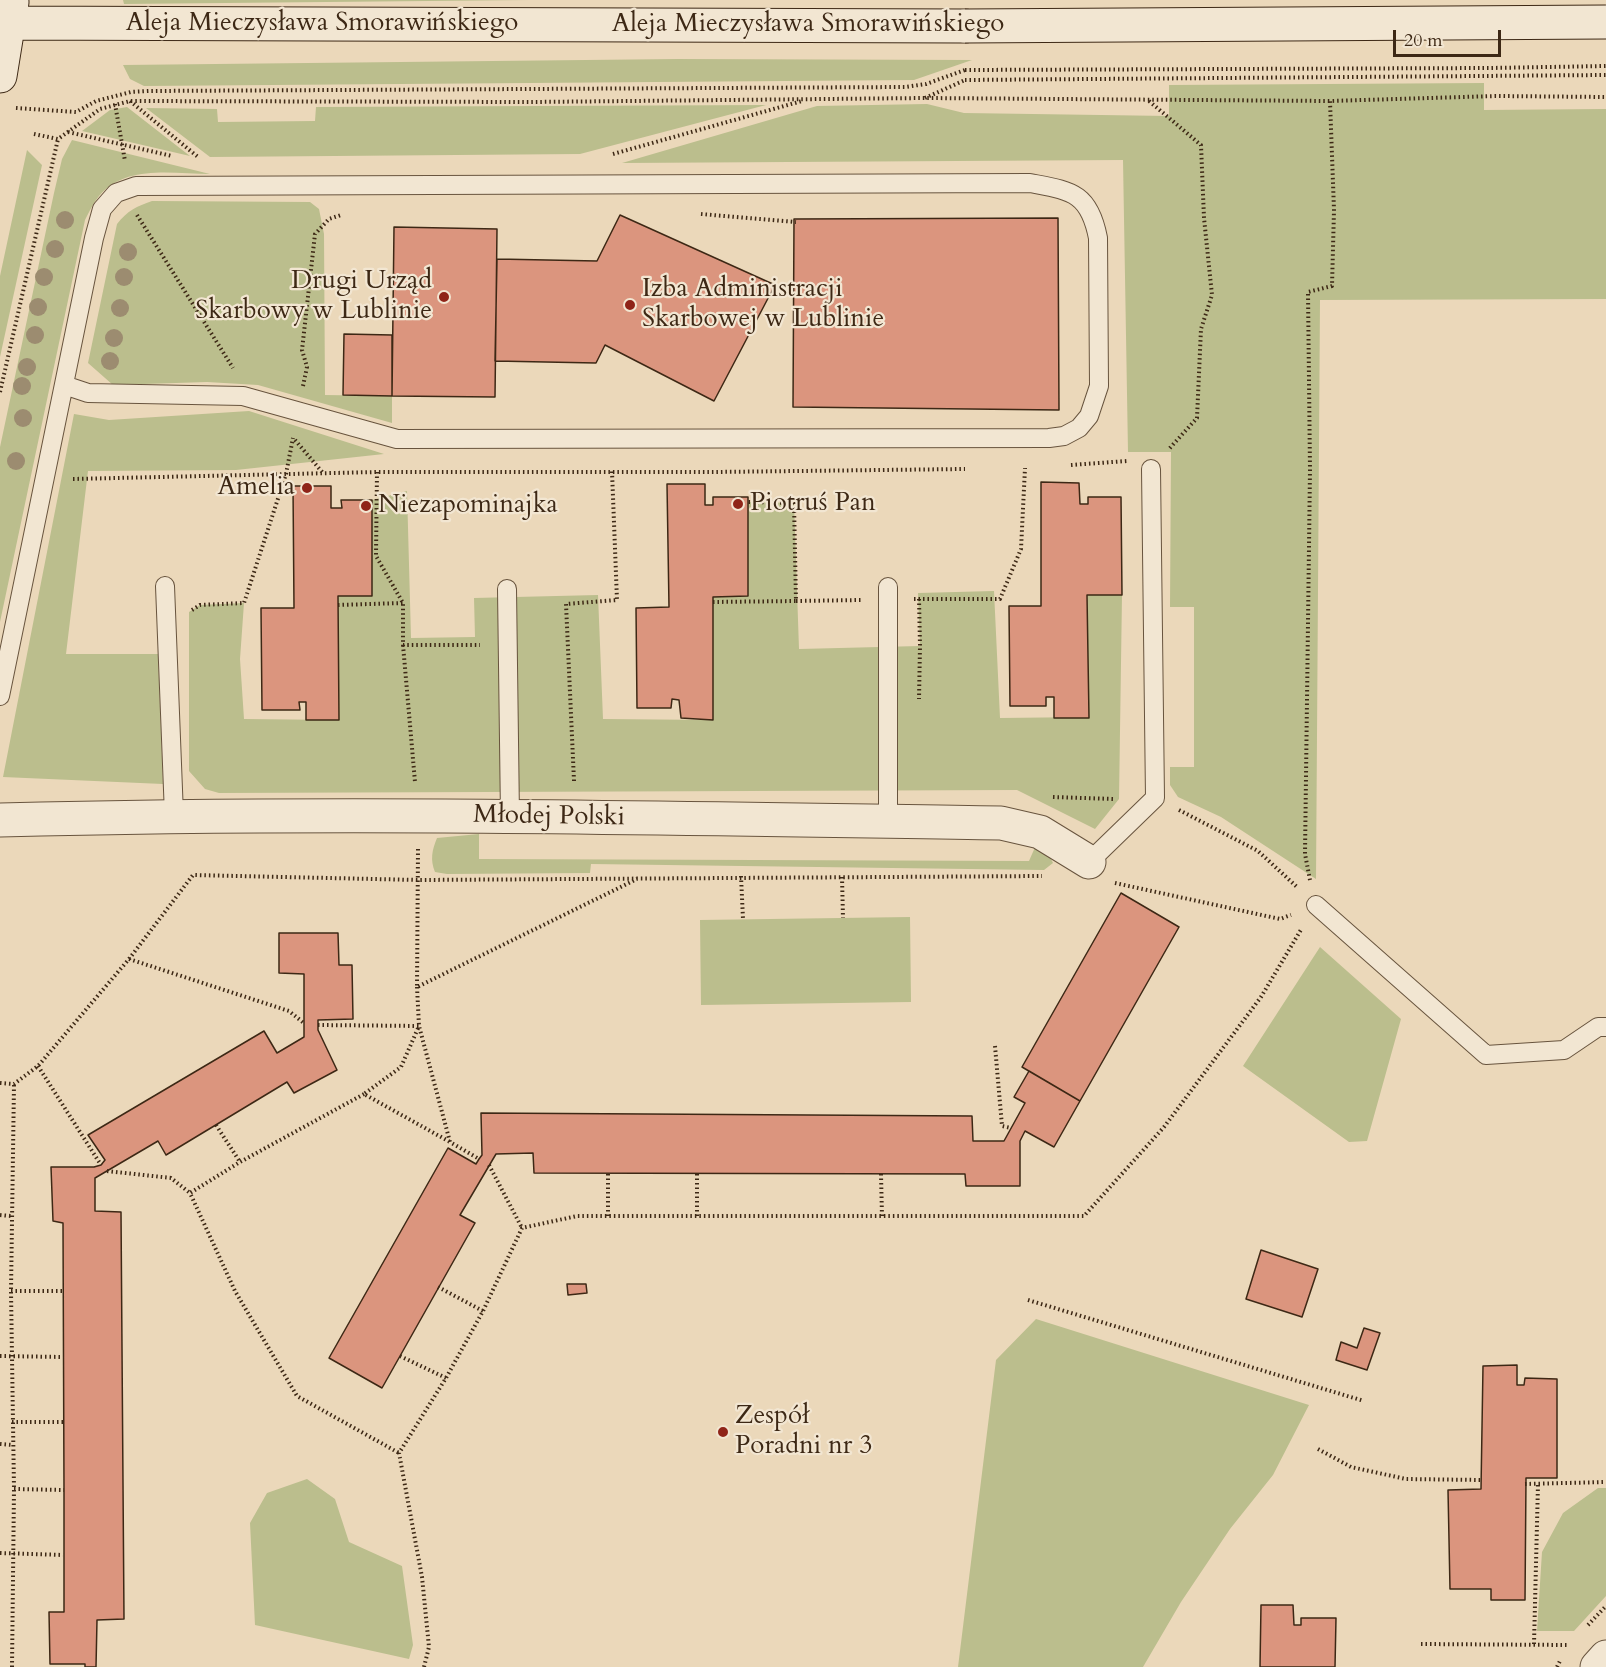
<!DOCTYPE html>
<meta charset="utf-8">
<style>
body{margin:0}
#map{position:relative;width:1606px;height:1667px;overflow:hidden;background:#ebd8ba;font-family:Cardo,serif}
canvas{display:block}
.scale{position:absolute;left:1393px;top:30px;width:108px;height:27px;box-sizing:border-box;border:3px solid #3d2815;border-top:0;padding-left:8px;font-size:18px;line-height:21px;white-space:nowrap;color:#3d2815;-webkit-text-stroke:4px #f2e6d2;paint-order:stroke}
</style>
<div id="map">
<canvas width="1606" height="1667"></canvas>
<div class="scale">20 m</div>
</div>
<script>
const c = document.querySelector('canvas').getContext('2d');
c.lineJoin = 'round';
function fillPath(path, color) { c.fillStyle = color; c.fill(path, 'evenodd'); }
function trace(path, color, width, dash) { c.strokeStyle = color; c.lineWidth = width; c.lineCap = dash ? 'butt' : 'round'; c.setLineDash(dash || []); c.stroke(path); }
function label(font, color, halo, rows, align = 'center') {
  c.font = font + ' Cardo,serif'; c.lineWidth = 4.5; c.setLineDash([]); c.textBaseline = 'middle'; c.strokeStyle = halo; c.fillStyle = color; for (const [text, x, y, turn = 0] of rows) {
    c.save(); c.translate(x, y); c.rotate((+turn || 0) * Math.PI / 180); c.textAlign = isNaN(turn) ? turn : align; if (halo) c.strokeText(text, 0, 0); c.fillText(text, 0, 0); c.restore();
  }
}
const green = new Path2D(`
 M123,0H529L124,4Z
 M678,59L972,60L914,80L144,86L130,79L123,65Z
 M1484,83V110L1606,109V299L1320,300L1316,879L1221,817L1178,797L1170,785V767H1194V607H1170L1171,452H1128L1123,160L622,163L817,106L927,104L964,113L1169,116V85Z
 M766,105L580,154L210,157L146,108L217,109L218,122L315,121L316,107Z
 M127,107L190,156L82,131L110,110Z
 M72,140L210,174C173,174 126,164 99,196C94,202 89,212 85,220L0,622V447L54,193L62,159Z
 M27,150L42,165L0,357V276Z
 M152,201L310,202L319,209L324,234L325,395L392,396V423L258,385L207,382L113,385L88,363L117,224C127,211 137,206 152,201Z
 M249,411L384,454L236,470L88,471L66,654H158L163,784L3,777L74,414L109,420Z
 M407,491L411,638L475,637L474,598L598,595L603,719L712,720L713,597L748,596V502L794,503L799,649L920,646L918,593L994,591L1000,718L1088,717L1087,595H1122L1119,799L1095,829L1017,790L219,793L205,789L189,771V612L200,605L244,603L240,659L244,719L338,720V596H372V500Z
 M479,834V859L1029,861L1036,845L1048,853L1053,863L1044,870L591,864L590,873L447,874L435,872C430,860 432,850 437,838Z
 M910,917L911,1002L701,1005L700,920Z
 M1320,947L1401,1019L1367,1141L1349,1142L1243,1066Z
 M1036,1319L1309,1405L1273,1475L1230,1529L1181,1602L1143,1667H958L996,1360Z
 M307,1479L335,1499L349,1542L402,1566L413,1645L409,1659L255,1625L250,1523L267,1493Z
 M1598,1488H1606V1596L1574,1631H1537L1542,1552L1563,1513Z`);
const building = new Path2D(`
 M620,215L775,285L714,401L605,345L596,363L495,361L497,259L597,261Z
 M1058,218L1059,410L793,407L794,219Z
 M394,227L497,229L495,397L392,396Z
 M344,334L392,335V396L343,395Z
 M1041,482L1079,483L1080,504H1088V497H1121L1122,595H1087L1089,718H1054V697H1046V706H1010L1009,606H1041Z
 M667,484H705V505H713V497H748V596L713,597V720L681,718L679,700L672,699L671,708H637L636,608L669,607Z
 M293,486H331V508H342L341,500H372V596H338L339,720H306V702H299L300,710H262L261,608H294Z
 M1121,893L1179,927L1080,1101L1022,1067Z
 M279,933H338L339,965H352L353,1019L318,1020V1030L337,1070L294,1093L287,1082L166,1155L158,1141L95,1178V1211L121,1212L124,1619L97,1620L96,1667H85V1664H50L49,1612H64V1490L63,1223L53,1221L51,1167H94L101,1165L105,1160L88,1135L264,1031L277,1053L304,1037V974L279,973Z
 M1029,1071L1080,1101L1054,1147L1025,1131L1020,1141V1186H966L965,1174L534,1173L533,1153L496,1154L460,1215L475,1223L382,1388L329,1358L448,1148L476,1164L479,1159L482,1155L481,1113L972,1116L973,1141H1004L1025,1103L1014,1097Z
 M1261,1250L1318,1269L1302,1317L1246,1299Z
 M567,1284H586L587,1293L568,1295Z
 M1364,1328L1380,1333L1367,1370L1336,1360L1341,1342L1357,1348Z
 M1517,1365V1385H1524L1525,1378L1557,1379V1478H1526L1525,1600H1491V1589H1450L1448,1490L1481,1489L1483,1366Z
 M1261,1605H1293L1294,1625H1301V1618H1336L1335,1667H1260Z`);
const path = new Path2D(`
 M925,98L965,80
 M130,101L198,157
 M1149,101L1201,145L1204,218L1212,295L1201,329L1197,418L1169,449
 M115,104L125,161
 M16,108L76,112L96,101L131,92L149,91L905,87L926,84L965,70
 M68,132L172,156
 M34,134L58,139L100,109L130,101L531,102L924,98L1330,101
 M613,154L802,101
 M701,214L796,222
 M137,215L233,368
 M303,386L307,367L302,350L315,234L329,219L341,215
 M0,392L58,139
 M295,440L323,473
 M1071,465L1127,461
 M377,472L376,556L403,603V645H480
 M73,479L377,472H714L965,469
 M914,599H1000L1021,549L1025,468
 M919,599L920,646L919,699
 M796,601L862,600
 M713,602L796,601L794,503L748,502
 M338,605L403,603
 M192,610L200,605L244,603L286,474L293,438
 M403,645L415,782
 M574,781L566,604L617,600L612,471
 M1053,797L1114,799
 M1179,810L1258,851L1297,887
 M418,849L417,987L637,879
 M741,876L743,919
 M842,877L843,918
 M1310,880L1305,854L1310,470L1308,292L1332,286L1334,210L1330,101L1496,96L1606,97
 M1115,883L1280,919L1291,915
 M129,959L289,1011L305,1024
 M417,987L419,1026L450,1142L479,1159
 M318,1025L419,1026L401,1067L364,1094L450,1142
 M995,1046L1002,1126L1011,1128
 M38,1066L101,1165
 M0,1083L14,1084L38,1066L129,959L193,875L419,880L1042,876
 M364,1094L240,1162L190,1193L235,1291L297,1396L399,1453
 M216,1125L240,1162
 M489,1165L522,1228
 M107,1171L171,1178L190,1193
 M608,1174V1217
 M697,1174V1218
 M881,1174L882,1217
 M0,1215L11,1216
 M438,1287L483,1311
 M11,1291H62
 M1028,1300L1364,1401
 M0,1356L63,1357
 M400,1356L446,1378
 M12,1422H63
 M0,1444L13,1445
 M1318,1449L1351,1467L1406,1479L1481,1480
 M1525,1484L1606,1482
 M14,1489L64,1490
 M0,1553L63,1555
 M1588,1625L1606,1606
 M1421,1644L1569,1645
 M1534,1644L1538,1484
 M12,1667L14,1489L11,1291L14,1084
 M424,1667L429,1647L422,1577L399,1453L446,1378L483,1311L522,1228L577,1216H1084L1164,1127L1261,997L1302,928
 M1557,1667L1561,1659`);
const lane = new Path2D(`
 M165,586L174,815
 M888,587V821
 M507,589L510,817
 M0,696L94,238L102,209L116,193L136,186L1030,183C1071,191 1089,192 1098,238L1099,386L1089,416L1079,428L1064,436L1049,438L397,439L243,396L88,393L64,385
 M1089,862L1155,798L1151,469
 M1316,905L1486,1055L1564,1050L1598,1027H1606`);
const street = new Path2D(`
 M0,820C334,811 667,818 1001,823L1040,832L1089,862
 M1597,1667L1606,1657`);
const secondary = new Path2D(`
 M0,23L965,26
 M0,76L12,2`);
const pathBridge = new Path2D(`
 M965,70L1490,68L1606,66
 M965,80L1606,75`);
const secondaryBridge = new Path2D(`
 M965,26L1606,22`);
const trees = [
 [65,220],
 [55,249],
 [128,252],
 [44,277],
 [124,277],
 [38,307],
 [120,308],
 [35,335],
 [114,338],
 [110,361],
 [27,367],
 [22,386],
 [23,418],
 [16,461]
];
const markers = [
 [444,297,6,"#8f2418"],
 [630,305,6,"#8f2418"],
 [307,488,6,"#8f2418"],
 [738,504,6,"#8f2418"],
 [366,506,6,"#8f2418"],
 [723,1432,6,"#8f2418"]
];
const streetNames = [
 ["Aleja Mieczysława Smorawińskiego",322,24],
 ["Aleja Mieczysława Smorawińskiego",808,25],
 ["Młodej Polski",549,817,1]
];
const poiNames = [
 ["Drugi Urząd",432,282,"right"],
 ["Skarbowy w Lublinie",432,312,"right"],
 ["Izba Administracji",642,290],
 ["Skarbowej w Lublinie",642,320],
 ["Amelia",295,488,"right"],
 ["Piotruś Pan",750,504],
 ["Niezapominajka",378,506],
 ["Zespół",735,1417],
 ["Poradni nr 3",735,1447]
];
fillPath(green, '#bbbe8d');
fillPath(building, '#db957e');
trace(building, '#3d2815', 1.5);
trace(lane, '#68543e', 20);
trace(street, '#68543e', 35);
trace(secondary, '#3d2815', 35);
trace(path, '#3d2815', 4, [1.5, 3]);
trace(lane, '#f2e6d2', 18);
trace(street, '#f2e6d2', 33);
trace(secondary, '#f2e6d2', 33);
trace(secondaryBridge, '#3d2815', 35, []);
trace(pathBridge, '#3d2815', 4, [1.5, 3]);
trace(secondaryBridge, '#f2e6d2', 33);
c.fillStyle = '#9c8c70';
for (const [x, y] of trees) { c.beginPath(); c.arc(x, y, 9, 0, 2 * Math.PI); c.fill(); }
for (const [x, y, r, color] of markers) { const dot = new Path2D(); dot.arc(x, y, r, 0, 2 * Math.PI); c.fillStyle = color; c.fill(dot); trace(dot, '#f2e6d2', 2); }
label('26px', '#3d2815', '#f2e6d2', streetNames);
label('26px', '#3d2815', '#f2e6d2', poiNames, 'left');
</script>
